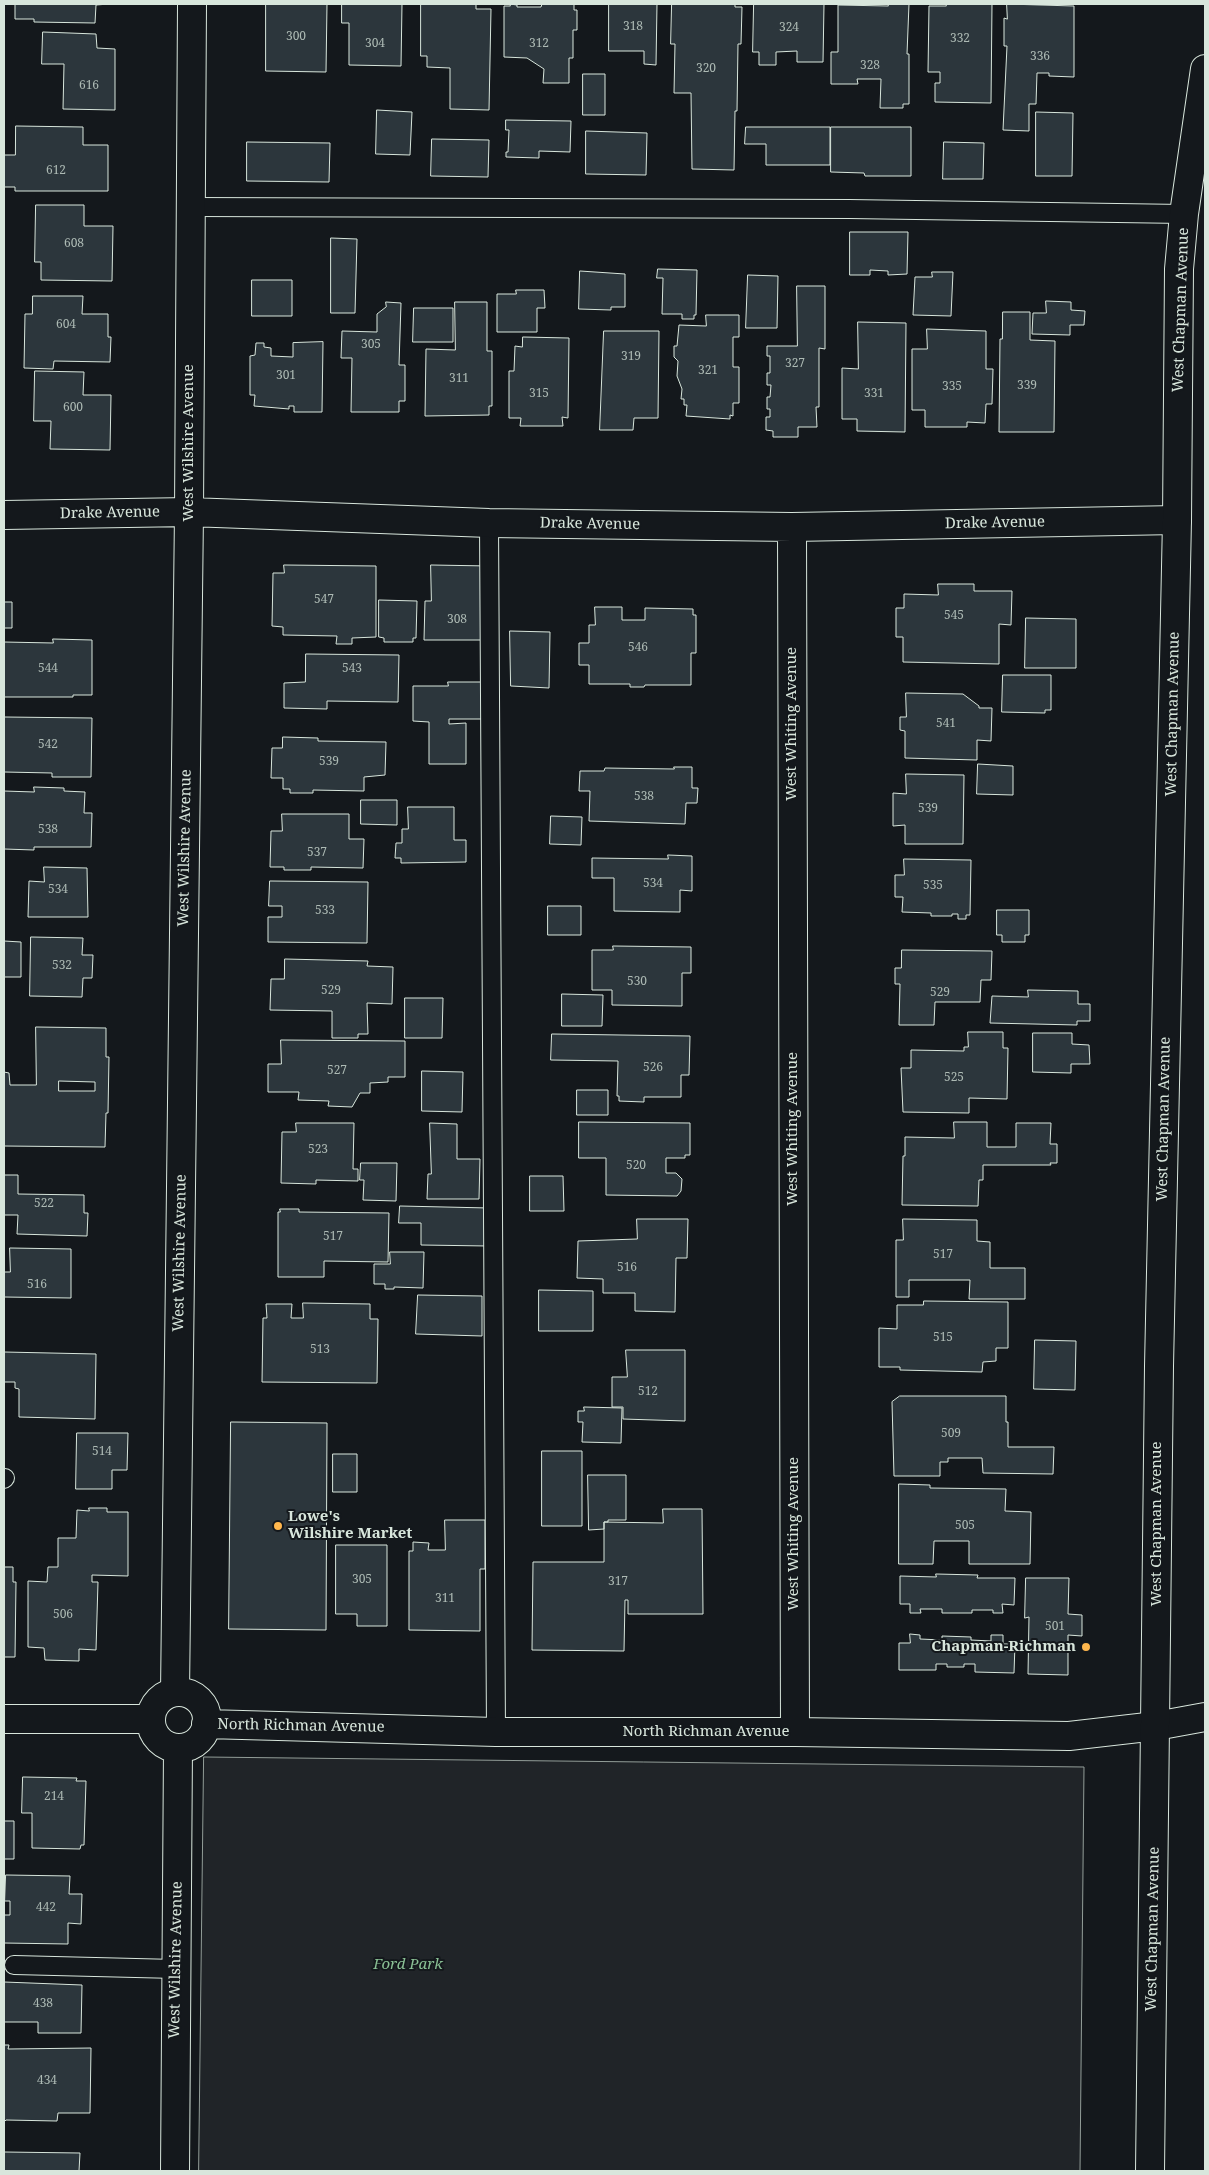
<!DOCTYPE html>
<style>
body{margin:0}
#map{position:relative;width:1209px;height:2175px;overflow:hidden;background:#14181c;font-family:"Noto Serif",serif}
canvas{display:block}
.frame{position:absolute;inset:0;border:5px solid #d8e6dc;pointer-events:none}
</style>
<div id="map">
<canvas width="1209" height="2175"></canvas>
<div class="frame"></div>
</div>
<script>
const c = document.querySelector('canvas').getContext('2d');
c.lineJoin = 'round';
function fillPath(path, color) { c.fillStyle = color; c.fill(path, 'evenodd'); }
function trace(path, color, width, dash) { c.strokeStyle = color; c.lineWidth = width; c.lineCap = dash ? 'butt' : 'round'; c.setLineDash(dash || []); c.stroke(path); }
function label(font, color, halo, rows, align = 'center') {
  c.font = font + ' "Noto Serif",serif'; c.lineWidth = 4; c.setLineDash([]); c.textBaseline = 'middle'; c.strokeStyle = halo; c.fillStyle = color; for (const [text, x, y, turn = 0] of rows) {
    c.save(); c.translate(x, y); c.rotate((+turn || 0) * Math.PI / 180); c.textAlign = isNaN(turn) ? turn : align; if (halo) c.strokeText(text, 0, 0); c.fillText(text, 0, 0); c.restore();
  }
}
const green = new Path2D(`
 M204,1757L1084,1767L1080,2171H199Z`);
const building = new Path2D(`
 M12,4H109L96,5L95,23L34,22V19H15V4Z
 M266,4H327L326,72L266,71Z
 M342,4H402L401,66L349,65V23H342Z
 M421,4H476V9H491L489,110L450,109V68L427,67V56H421Z
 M510,4L517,5V7H541L542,4H574V10H577V30H573V58H569V83H543L544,69L527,58L504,57V6H510Z
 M609,4H657L656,65L644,64V51H609Z
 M672,4H735V7H742L741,44H738L737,111H735L734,170L692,169L691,93H674L675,44H671Z
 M754,4H824L823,62H797V51L776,52V65H759V52H753Z
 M888,4H909L907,54H909V104H903V108H880L881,79H857L858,84H831V52H838V5L888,6Z
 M946,4H992L991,103L935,102V83H940V72H928L929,6H946Z
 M1007,4L1074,6V77L1049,76V73H1037L1036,104H1029V131L1003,130L1007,46H1004V18L1007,19Z
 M43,32L96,34L97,48L115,49V110L63,109L64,64H42Z
 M583,74H605V115H583Z
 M377,110L412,112L410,155L376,154Z
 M1036,112L1073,113L1072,176H1036Z
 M506,120L571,121L570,152L539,151V158L506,157V152H508L509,130H506Z
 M16,126L83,127V145H108V191H15V187H4V155H15Z
 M746,127H830V165H766V144H745Z
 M831,127H911V176H865L864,173L831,172Z
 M586,131L647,133L646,175L586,174Z
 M432,139L489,140L488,177L431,176Z
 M247,142L330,143L329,182L247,181Z
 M944,142L984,143L983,179H943Z
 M36,205H84V226H113L112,281L41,280V262H35Z
 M850,232H908L907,274L888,275V271L870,270V275H850Z
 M331,238L357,239L355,313H331Z
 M658,269L697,270L696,315H694V319H682V314H662L663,278H657Z
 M580,271L625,274V307H611V310L579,309Z
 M932,272H953L951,316L913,315L915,277H932Z
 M748,275L778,276L777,328H746Z
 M252,280H292V316H252Z
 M797,286H825V349L819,348V407H816L817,427H798V437H773V431L766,430V417H770V409H767V397H770L771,385H767V373H770V356H767V346H797Z
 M516,290H544L545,308H537V332H497V294H516Z
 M33,296H83L82,314H108V337H111L110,362L54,361L53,369L24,368L25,314H32Z
 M1046,301L1071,302V310L1085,311L1084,325H1070V335L1032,334L1033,313H1046Z
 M386,302L401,303L399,365H405V401H399V412H351L352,358H341L342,331L377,332V314L386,307Z
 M455,302H487V351H492V406H489V415L425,416L426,349L455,350Z
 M414,308H453V342H413Z
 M1003,312H1030V340L1055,341L1054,432H999L1000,339H1002Z
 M706,315H739V337H733V367H739V403H733V416L730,415V419L686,416L687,405H684V399H681L682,389L677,376L678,361L674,357V346H677L679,325L706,326Z
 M858,322L906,323L905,432L857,431V419H842V368L858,369Z
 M927,329L986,331V369H993L992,404H986L985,423L967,422V427H925V410H912V349H927Z
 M604,331H659L658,418H634L633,430H600Z
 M523,337L569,338L568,418L562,417L563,426H520L521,418H509V371H514L515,346L522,347Z
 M323,342L322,412H294V406H289V409L254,406L255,395H250V356L255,355L256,343H264V347L271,348V356L293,357V343Z
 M35,371L84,372L83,395H111L110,450L50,449L51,421H34Z
 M284,565L376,566V637L352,638V644H336L337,636L283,635V627L272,626L273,573H284Z
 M431,565L490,566L489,640H424L425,601H431Z
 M938,584H974V591H1012L1011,625L999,624V664L903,662V637H896V608H904V594L938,595Z
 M379,600L417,601L416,638H413V642H384V638L379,637Z
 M4,602H12V628H4Z
 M595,607H622V620H645V608L693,609V615H696V653H691V685H645L644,687H630V684H589V665H579V643H589V625H595Z
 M1026,618L1076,619V668H1025Z
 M510,631L550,632L549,688L511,686Z
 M53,639L92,640V695H73V697H4V642L53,643Z
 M306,654L399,655L398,702L327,701V709L284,708V683L305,682Z
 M1003,675H1051V710H1045V713L1002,712Z
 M448,682H482V719H449V724L466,723V764H429V722L413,721V686H448Z
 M906,693L963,694L979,706V708H992L991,741L977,740V760L905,758V731L900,730V717H906Z
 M4,717L92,718L91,777H52V773L4,772Z
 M283,737L318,738V741L386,742L385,775L364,777V791L313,790V793H290V789H283V778H271L272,748H282Z
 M978,764L1013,766V795L977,794Z
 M674,767H692V788H698L697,803H686L685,824L589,821L590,791H579L580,771H604L605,768L674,769Z
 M906,774L964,775L963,844H905V825L893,826V793L906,794Z
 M34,787L64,788V791L85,792L84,813H92L91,847H34V850L4,849V791L34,792Z
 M361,800H397V825L361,824Z
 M408,807H454V840H466V862L401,863V858H395L396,843H402V829H408Z
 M282,814H349V839H364L363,868L311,867V870H284V867H270L271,831H282Z
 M551,816L582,817L581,845L550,844Z
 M668,855L692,856V891L680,890V912L614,911V878H592V858L668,859Z
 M904,859L971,860L970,915H966V919H958V914H952V916H931V913L902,912L903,897H895V875H904Z
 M44,867L87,868L88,917H28L29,881L44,882Z
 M270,881L368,882L367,943L268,942V917H282V906H269Z
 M548,906H581V935H548Z
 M997,910H1029V935H1025V942H1002V935H997Z
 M31,937L83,938L82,955H93L92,978H83L82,997L30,996Z
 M4,941L21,942V977H4Z
 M613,946L691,947V973H682V1006L612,1005V990H592V950H613Z
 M902,950L992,951L991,980H981L980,1002H935L934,1025H899L900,984H895V968H901Z
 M285,959L368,961L367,966L393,967L392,1004L367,1003L368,1034H358V1038H332V1011L270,1010L271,979H284Z
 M1028,990L1078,991V1004H1090V1021H1077V1025L990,1023L992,996L1028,997Z
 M562,994L603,995L602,1026H562Z
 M405,998H443L442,1038H405Z
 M36,1027L106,1028V1057H109L108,1113H106L105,1147L4,1146V1072L9,1073L10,1085H36ZM59,1081L95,1082V1091H59Z
 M968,1032H1003V1048H1008L1007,1099L969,1098V1113L903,1112L901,1068H911V1050L964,1051V1047H968Z
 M1033,1033H1072V1044L1089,1045L1090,1064H1071V1073L1033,1072Z
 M552,1034L690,1036L689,1075H681V1097H644V1102L619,1101V1096H617L618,1061L551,1060Z
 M281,1040L405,1041V1077H388V1082L370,1083V1093H360L352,1107L328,1106L329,1101L298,1100L299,1092H268V1064H281Z
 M422,1071L463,1072L462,1112L422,1111Z
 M577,1090H608V1115H577Z
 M579,1122L690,1123V1155H685V1158H666V1173H676L682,1179L681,1191L677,1196L606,1195V1158H579Z
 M954,1122H987V1147H1016V1123H1051L1050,1144H1057V1163H1050L1051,1165H983V1180H979L978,1206L902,1205L903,1156H905V1137L954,1138Z
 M296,1123H354L353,1169H358V1181L316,1180V1184L281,1183L282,1132H296Z
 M430,1123L457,1124V1159H480L479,1199H427L428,1174H431Z
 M361,1163H397L396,1201L363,1200L364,1180H360Z
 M4,1175H18V1194L84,1195V1213H88L87,1236L17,1234L18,1215H4Z
 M530,1176H563L564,1211H530Z
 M400,1206L489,1208L488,1246L421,1245V1223H399Z
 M280,1209H299V1212L389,1213L388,1262L324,1261V1277H278V1212H280Z
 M637,1219H688L687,1258H676L675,1312L635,1311V1293H603V1279L577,1278L578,1241L637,1239Z
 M903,1219L977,1220V1241L990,1242V1268H1025V1299H969L970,1280H909V1297H896V1240H903Z
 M10,1248L71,1249V1298L4,1297V1272H10Z
 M390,1252H424L423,1288L394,1287V1289H385V1284H374V1264H390Z
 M539,1290L593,1291V1331H539Z
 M418,1295L482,1296V1336L416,1334Z
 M924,1301L1008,1302V1348H996V1361L983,1362L982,1372L900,1370V1367H879V1328L897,1329V1305H923Z
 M303,1303L370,1304V1319H378L377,1383L262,1382L263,1318H267L266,1304H292L291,1318H303Z
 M1035,1340L1076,1341L1075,1390L1034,1389Z
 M626,1350H685V1421L623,1419V1407H612V1377H627Z
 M4,1352L96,1354L95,1419L19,1417V1389L15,1388V1382H4Z
 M900,1396H1006V1422H1008V1447H1054L1053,1474L983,1473L982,1458H948V1462H940V1476H894L892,1402Z
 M584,1407L622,1408L621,1443L582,1442L583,1422H578V1411H584Z
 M231,1422L327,1423L326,1630L229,1629Z
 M77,1433H128L127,1470H112V1489H76Z
 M542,1451H582V1526H542Z
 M333,1454H357V1492H333Z
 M588,1475H626V1520H608V1522H604V1529L589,1530Z
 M899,1484L930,1485V1488L1006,1489L1005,1511L1031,1512L1030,1564H969V1541H934L933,1564H899Z
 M89,1508H107V1512H128V1576L92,1575V1582H98L96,1650L79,1649V1661L45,1660L44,1648L28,1647V1581L47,1582L48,1567H58V1538H76L77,1510L89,1511Z
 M663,1509H702L703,1614H628V1600H625L624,1651L532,1650L533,1562H604V1522L663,1523Z
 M445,1520H485V1569H480V1631L409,1630V1551H413V1542L429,1543L428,1550H445Z
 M336,1545H387V1626H357V1614H336Z
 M4,1567H13V1582H16L15,1657H4Z
 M936,1574L978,1575L977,1578H1015L1014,1605L1002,1604L1003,1613H993V1610H972V1613H942V1609H920L921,1613H910V1604H900V1576L936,1577Z
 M1026,1578H1069L1068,1614L1082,1615V1636L1068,1635V1675L1028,1674L1029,1617L1025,1618Z
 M910,1634L920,1635V1639L942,1640V1636L971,1637V1640L991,1641V1635H1003V1644H1015L1014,1673L975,1672V1664H964V1667H947V1664H936V1670H899V1643H910Z
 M23,1777L77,1778L76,1781H86L84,1845H81L80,1849L32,1848V1813H22Z
 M4,1821H14V1859H4Z
 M6,1875L70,1876L69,1894H82L81,1924L68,1923V1944L4,1943V1915H10V1901H5Z
 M4,1971V1982L82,1985L81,2033H38V2022H4Z
 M4,2045H9L8,2049L91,2048L90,2113H58L57,2121L6,2120L4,2122Z
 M4,2152L80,2153L79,2171H4Z`);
const lane = new Path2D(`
 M191,207L849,209L1184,214
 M489,523L496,1732
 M4,1479L5,1478
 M14,1965L176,1969`);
const street = new Path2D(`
 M4,515L189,512L489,523L792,527L1177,520
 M792,527L795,1732
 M175,1692L189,512L192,4
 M151 1720a28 28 0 1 1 56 0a28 28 0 1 1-56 0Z
 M4,1719H151
 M206,1724L496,1732H795L1069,1736L1156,1726L1205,1717
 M175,2171L178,1748`);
const secondary = new Path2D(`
 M1150,2171L1159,1366L1177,520L1179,269L1184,214L1205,69`);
const markers = [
 [278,1526,5,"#ffb74d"],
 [1086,1647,5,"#ffb74d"]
];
const numberNames = [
 ["318",633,27],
 ["324",789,28],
 ["300",296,37],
 ["332",960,39],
 ["304",375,44],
 ["312",539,44],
 ["336",1040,57],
 ["328",870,66],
 ["320",706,69],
 ["616",89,86],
 ["612",56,171],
 ["608",74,244],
 ["604",66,325],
 ["305",371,345],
 ["319",631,357],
 ["327",795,364],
 ["321",708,371],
 ["301",286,376],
 ["311",459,379],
 ["339",1027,386],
 ["335",952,387],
 ["315",539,394],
 ["331",874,394],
 ["600",73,408],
 ["547",324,600],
 ["545",954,616],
 ["308",457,620],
 ["546",638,648],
 ["544",48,669],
 ["543",352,669],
 ["541",946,724],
 ["542",48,745],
 ["539",329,762],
 ["538",644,797],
 ["539",928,809],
 ["538",48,830],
 ["537",317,853],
 ["534",653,884],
 ["535",933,886],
 ["534",58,890],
 ["533",325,911],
 ["532",62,966],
 ["530",637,982],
 ["529",331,991],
 ["529",940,993],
 ["526",653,1068],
 ["527",337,1071],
 ["525",954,1078],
 ["523",318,1150],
 ["520",636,1166],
 ["522",44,1204],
 ["517",333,1237],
 ["517",943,1255],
 ["516",627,1268],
 ["516",37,1285],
 ["515",943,1338],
 ["513",320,1350],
 ["512",648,1392],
 ["509",951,1434],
 ["514",102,1452],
 ["505",965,1526],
 ["305",362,1580],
 ["317",618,1582],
 ["311",445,1599],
 ["506",63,1615],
 ["501",1055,1627],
 ["214",54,1797],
 ["442",46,1908],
 ["438",43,2004],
 ["434",47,2081]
];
const streetNames = [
 ["West Chapman Avenue",1181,310,-88],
 ["West Wilshire Avenue",189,443,-90],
 ["Drake Avenue",110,513,-1],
 ["Drake Avenue",995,523,-1],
 ["Drake Avenue",590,524,1],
 ["West Chapman Avenue",1173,714,-89],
 ["West Whiting Avenue",792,724,-90],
 ["West Wilshire Avenue",185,848,-89],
 ["West Chapman Avenue",1164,1119,-89],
 ["West Whiting Avenue",793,1129,-90],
 ["West Wilshire Avenue",180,1253,-89],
 ["West Chapman Avenue",1157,1524,-90],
 ["West Whiting Avenue",794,1534,-90],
 ["North Richman Avenue",301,1726,1],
 ["North Richman Avenue",706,1732],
 ["West Chapman Avenue",1153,1929,-89],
 ["West Wilshire Avenue",176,1960,-89]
];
const poiNames = [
 ["Lowe's",288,1517],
 ["Wilshire Market",288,1534],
 ["Chapman-Richman",1076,1647,"right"]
];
const parkNames = [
 ["Ford Park",408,1965]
];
fillPath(green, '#202428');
trace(green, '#939e99', 1);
fillPath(building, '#2c363c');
trace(building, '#d8e6dc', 1);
trace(lane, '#d8e6dc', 20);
trace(street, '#d8e6dc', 30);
trace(secondary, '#d8e6dc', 30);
trace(lane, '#14181c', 18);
trace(street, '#14181c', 28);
trace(secondary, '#14181c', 28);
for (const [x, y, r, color] of markers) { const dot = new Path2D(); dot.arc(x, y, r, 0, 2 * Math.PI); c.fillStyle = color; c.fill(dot); trace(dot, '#14181c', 2); }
label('12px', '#adbab4', null, numberNames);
label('15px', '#d8e6dc', '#14181c', streetNames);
label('bold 15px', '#d8e6dc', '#14181c', poiNames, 'left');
label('italic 15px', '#8ac095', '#14181c', parkNames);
</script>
